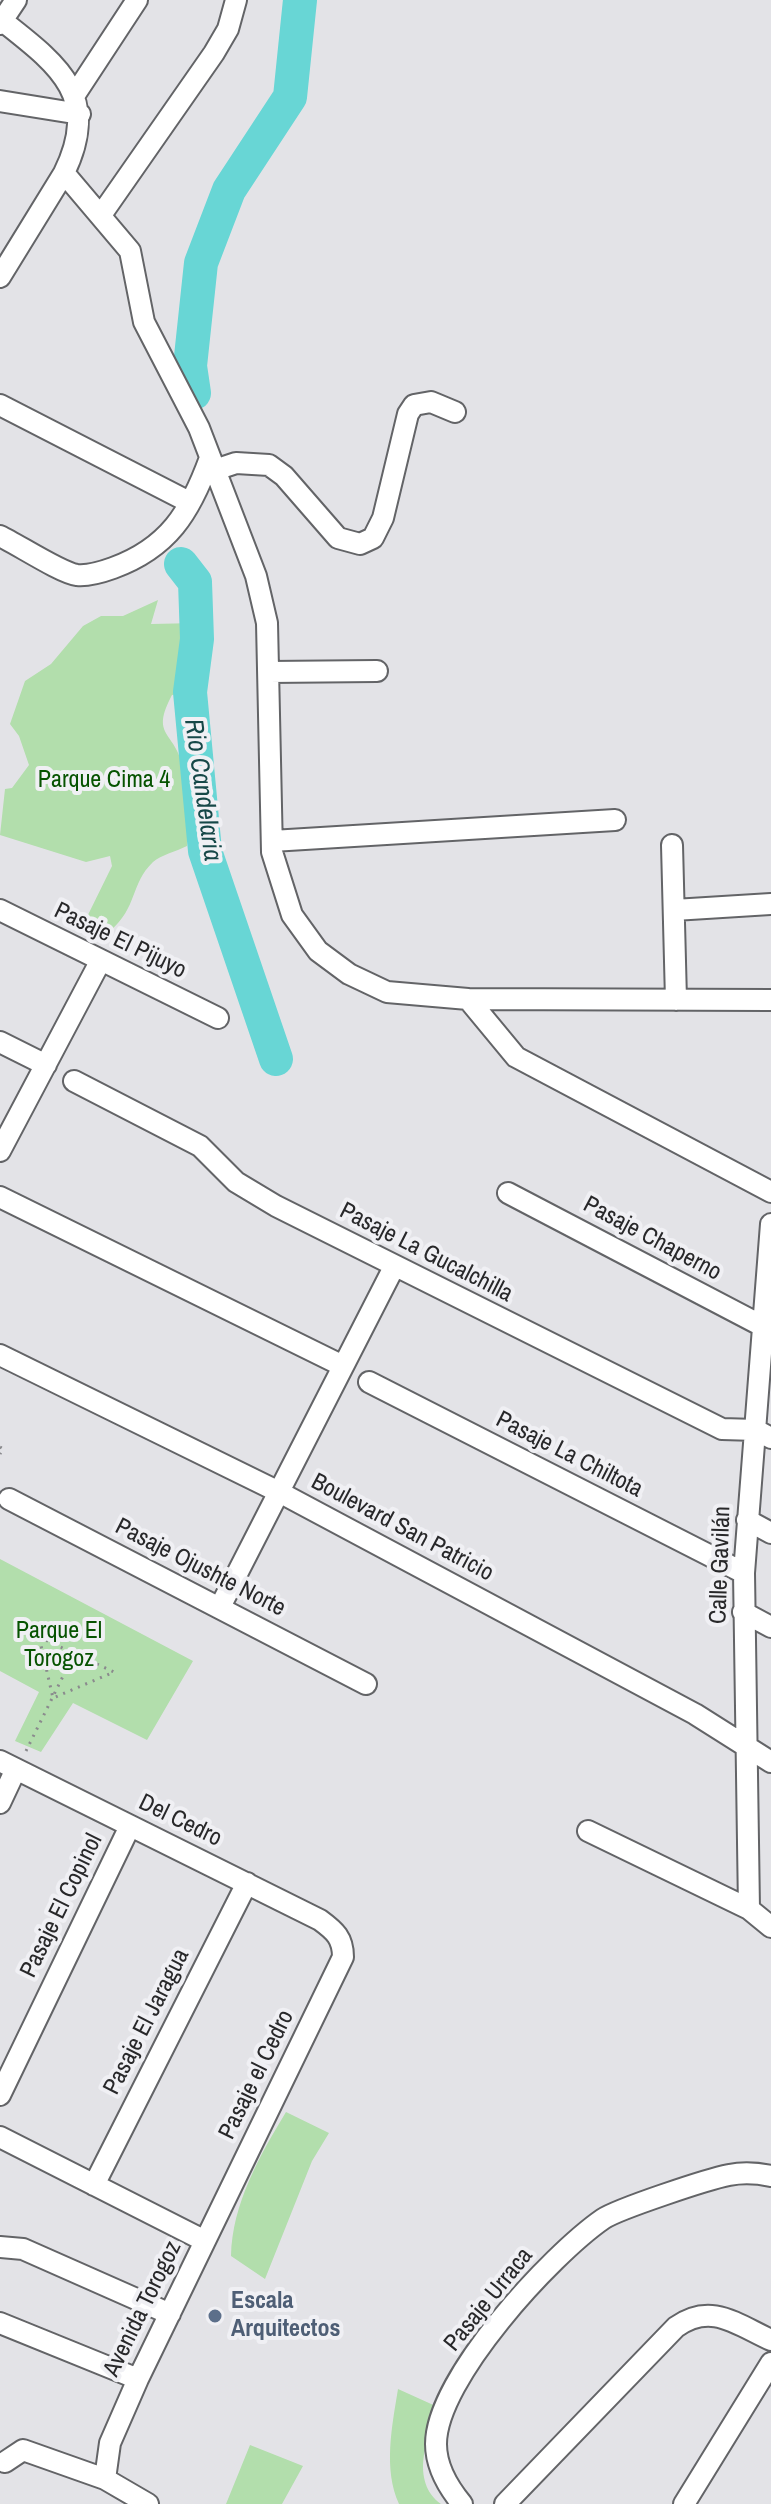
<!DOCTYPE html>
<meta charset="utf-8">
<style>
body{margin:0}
canvas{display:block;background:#e3e3e7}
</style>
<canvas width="771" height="2504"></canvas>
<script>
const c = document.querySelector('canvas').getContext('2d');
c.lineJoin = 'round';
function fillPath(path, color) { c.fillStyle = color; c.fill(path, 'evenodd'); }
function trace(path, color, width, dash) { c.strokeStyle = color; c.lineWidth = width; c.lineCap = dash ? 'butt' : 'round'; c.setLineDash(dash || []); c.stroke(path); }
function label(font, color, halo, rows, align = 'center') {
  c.font = font + ' "Archivo Narrow",sans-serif'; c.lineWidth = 8; c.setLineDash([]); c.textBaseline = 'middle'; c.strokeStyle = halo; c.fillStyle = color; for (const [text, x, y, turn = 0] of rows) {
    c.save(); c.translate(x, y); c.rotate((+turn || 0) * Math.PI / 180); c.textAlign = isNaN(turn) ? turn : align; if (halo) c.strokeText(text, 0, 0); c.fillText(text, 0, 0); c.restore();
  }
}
const green = new Path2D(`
 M158,600L151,624L198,623L195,656L185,657L190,692L172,695C150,736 174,731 182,764C188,791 188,817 187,846C177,851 161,855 153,862C130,884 138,907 110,931L84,923L112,866L110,856L86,862L0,835L5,789L12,788L29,765L19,736L10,724L25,681L51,664L83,626L101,616H123Z
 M0,1559L193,1661L147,1740L73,1703L41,1752L15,1741L39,1692L0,1671Z
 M286,2112L329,2133L312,2161L265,2279L231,2256C232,2204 260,2155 286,2112Z
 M398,2389L440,2408C426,2438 410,2481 441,2504H399C383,2469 392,2426 398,2389Z
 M250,2445L303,2466L282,2504H226Z`);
const river = new Path2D(`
 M194,393L190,366L201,263L229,190L290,97L300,0
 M181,564L195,582L197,639L190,692L205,851L276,1059`);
const path = new Path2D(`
 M0,1447L3,1449L0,1454
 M39,1637L114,1672L53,1698Z
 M26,1751L74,1654`);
const minor = new Path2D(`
 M0,19C57,64 102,95 64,173L130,251L144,322L199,428L256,576L267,623L272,852L292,915L318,951L349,974L387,992L468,999L771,1000
 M0,24L16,0
 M76,93L137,0
 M0,101L80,114
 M101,215L214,53L228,29L236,0
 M0,277L64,173
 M0,405L189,502
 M215,470L236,463L269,465L284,476L338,538L360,544L373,538L383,518L408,414L414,405L431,402L455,412
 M0,536C17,544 61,573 77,575C88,576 102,572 113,568C168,548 190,513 210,458
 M269,672L377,671
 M272,841L615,820
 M672,845L676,1000
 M0,910L218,1018
 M674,910L771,904
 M468,999L516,1057L771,1192
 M0,1042L46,1065
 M74,1081L200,1146L236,1182L276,1206L722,1429L756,1430L771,1438
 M0,1151L101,960
 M508,1193L770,1330
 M0,1197L343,1366
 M0,1355L279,1492L695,1714L771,1762
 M369,1382L744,1573
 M9,1499L366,1684
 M747,1520L771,1533
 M220,1607L394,1267
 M743,1612L771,1627
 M0,1761L320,1920C335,1931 343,1938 343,1957L138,2379L110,2443L105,2479
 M0,1803L16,1769
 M588,1831L749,1909L771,1927
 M749,1909L744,1573L771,1224
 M0,2095L130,1826
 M0,2137L205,2241
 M94,2185L247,1883
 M0,2247L23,2249L170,2314
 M0,2323L138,2379
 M5,2462L23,2450L105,2479L148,2504
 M462,2504C448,2487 436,2466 436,2444C436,2379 551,2255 603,2219C618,2209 708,2179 729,2175C744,2172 757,2173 771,2176
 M505,2504L676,2327C711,2302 736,2324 771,2340
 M684,2504L771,2363`);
const markers = [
 [215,2316,8,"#5c6f8a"]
];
const parkNames = [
 ["Parque Cima 4",104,781],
 ["Parque El",59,1632],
 ["Torogoz",59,1660]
];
const streetNames = [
 ["Pasaje El Pijuyo",120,941,26],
 ["Pasaje Chaperno",652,1239,28],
 ["Pasaje La Gucalchilla",426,1253,27],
 ["Pasaje La Chiltota",569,1455,27],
 ["Boulevard San Patricio",402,1528,28],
 ["Calle Gavilán",721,1565,-88],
 ["Pasaje Ojushte Norte",200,1568,27],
 ["Del Cedro",180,1821,26],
 ["Pasaje El Copinol",62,1906,-64],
 ["Pasaje El Jaragua",147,2022,-63],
 ["Pasaje el Cedro",257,2075,-64],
 ["Pasaje Urraca",489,2300,-51],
 ["Avenida Torogoz",143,2309,-64]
];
const serviceNames = [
 ["Escala",231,2302],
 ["Arquitectos",231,2330]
];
const waterNames = [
 ["Rio Candelaria",202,790,82]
];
fillPath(green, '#b2deac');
trace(river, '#68d6d5', 34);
trace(minor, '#636467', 24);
trace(path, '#8a8a8d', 3, [2, 6]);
trace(minor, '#fff', 20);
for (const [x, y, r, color] of markers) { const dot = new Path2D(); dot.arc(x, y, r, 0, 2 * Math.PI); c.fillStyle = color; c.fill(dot); trace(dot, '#f0f0f4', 3); }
label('24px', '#065300', '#f0f0f4', parkNames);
label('24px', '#28282a', '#f0f0f4', streetNames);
label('bold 24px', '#4e5e75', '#f0f0f4', serviceNames, 'left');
label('italic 26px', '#164848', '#f0f0f4', waterNames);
</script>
